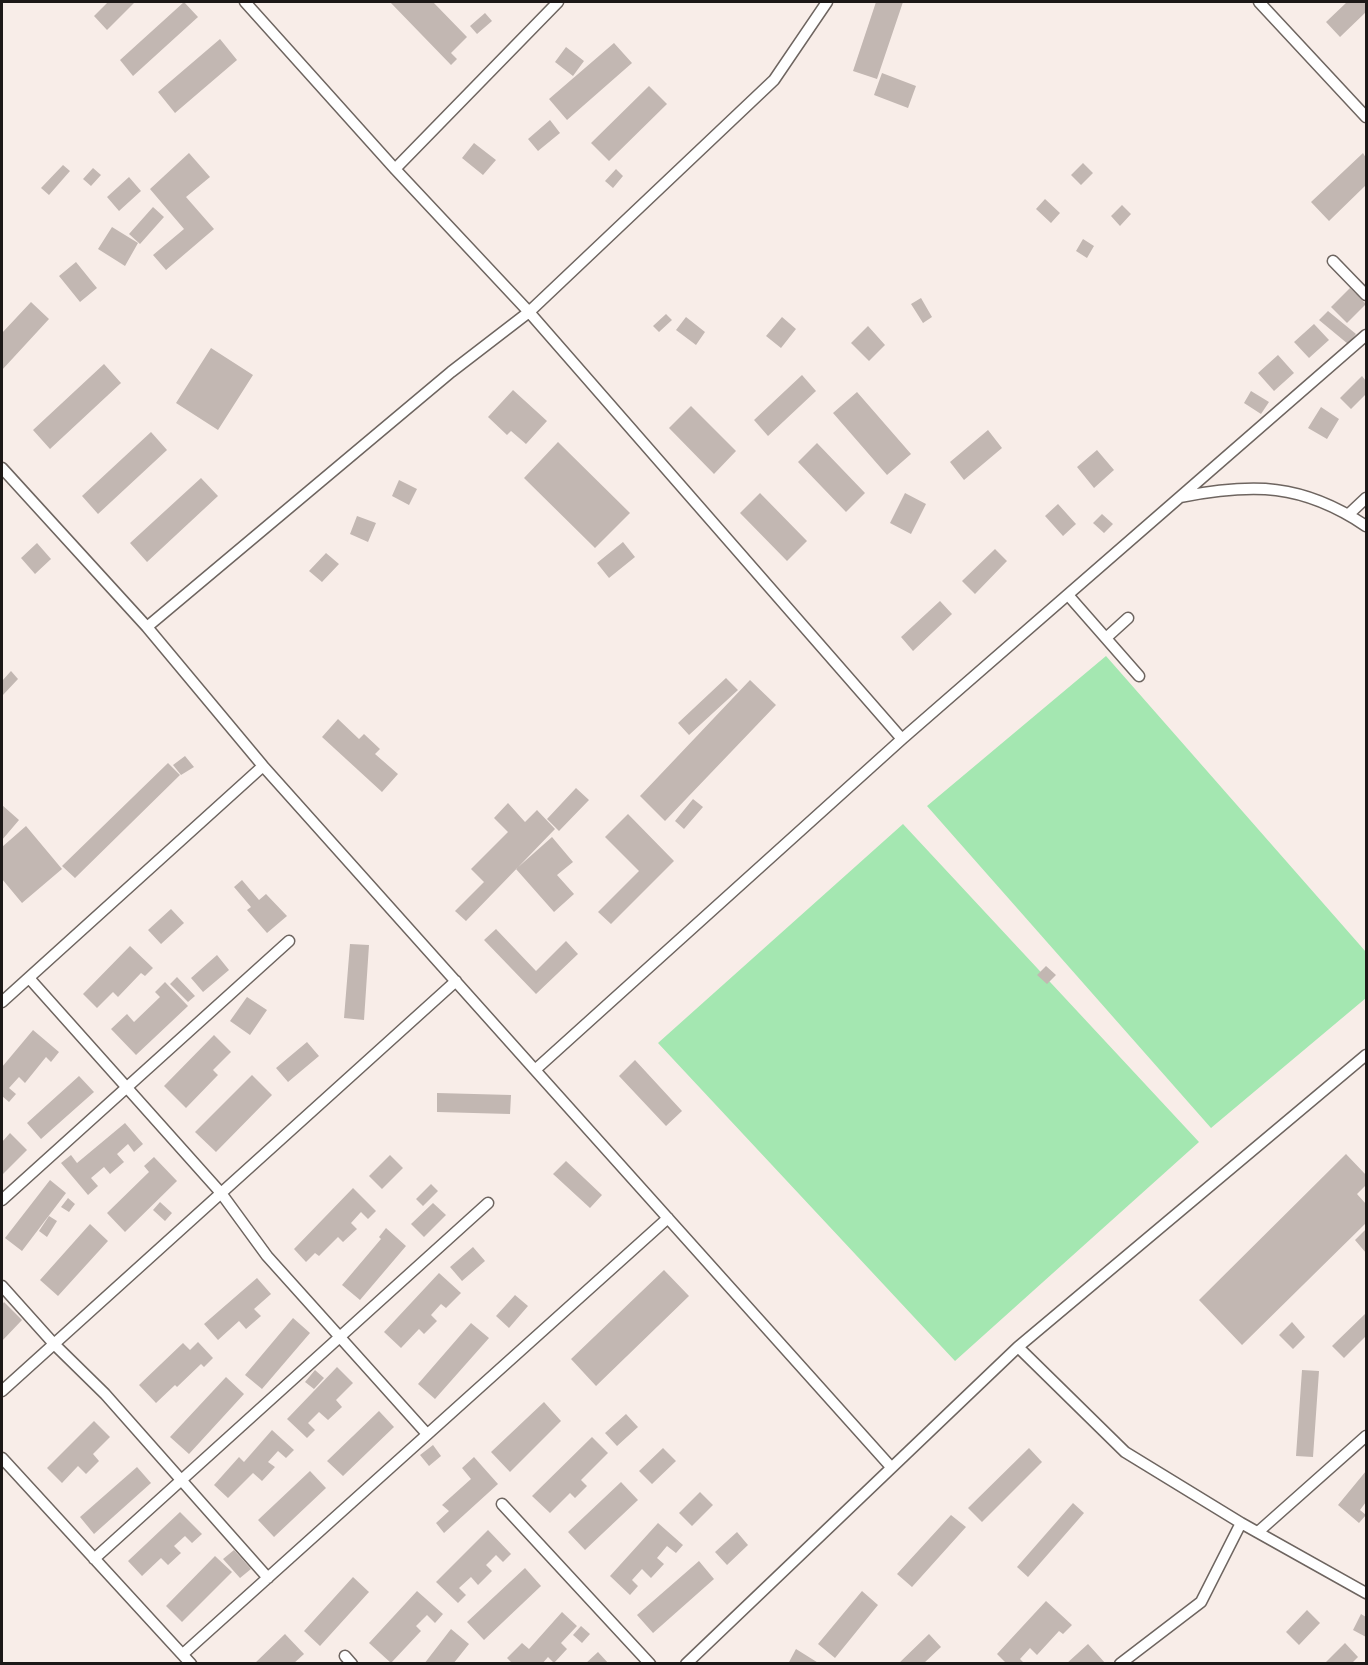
<!DOCTYPE html>
<style>
body{margin:0}
#map{position:relative;width:1368px;height:1665px;overflow:hidden;background:#f8ede8;font-family:Commissioner,sans-serif}
canvas{display:block}
.frame{position:absolute;inset:0;border:3px solid #1c1817;pointer-events:none}
</style>
<div id="map">
<canvas width="1368" height="1665"></canvas>
<div class="frame"></div>
</div>
<script>
const c = document.querySelector('canvas').getContext('2d');
c.lineJoin = 'round';
function fillPath(path, color) { c.fillStyle = color; c.fill(path, 'evenodd'); }
function trace(path, color, width, dash) { c.strokeStyle = color; c.lineWidth = width; c.lineCap = dash ? 'butt' : 'round'; c.setLineDash(dash || []); c.stroke(path); }
const green = new Path2D(`
 M1106,656L1366,952V998L1211,1128L927,806Z
 M903,824L1199,1142L955,1361L658,1043Z`);
const building = new Path2D(`
 M108,2H135L107,30L94,16Z
 M184,2L198,17L133,76L120,60Z
 M390,2H433L467,37L451,53L457,59L451,65Z
 M876,2H903L877,79L853,71Z
 M1347,2H1366V12L1340,37L1326,22Z
 M485,13L492,21L477,34L470,26Z
 M220,39L237,60L175,113L158,92Z
 M614,43L632,63L567,120L549,99Z
 M566,47L584,61L573,76L555,62Z
 M882,73L916,86L908,108L874,95Z
 M649,86L667,104L609,161L591,143Z
 M550,120L560,133L538,151L528,139Z
 M474,143L496,160L483,175L462,158Z
 M189,153L210,177L186,197L214,229L166,270L153,255L184,229L150,189Z
 M1363,153L1366,158V185L1329,221L1311,202Z
 M1083,163L1093,173L1081,185L1071,175Z
 M63,165L70,171L49,195L41,188Z
 M93,168L101,175L91,186L83,179Z
 M616,169L623,176L613,188L605,181Z
 M129,177L141,191L119,211L107,197Z
 M1045,199L1060,213L1051,223L1036,209Z
 M1122,205L1131,214L1120,226L1111,216Z
 M153,207L164,217L140,244L129,234Z
 M112,227L138,243L125,266L98,249Z
 M1083,239L1094,246L1087,258L1076,251Z
 M76,262L97,288L80,302L59,276Z
 M1350,288L1366,304L1347,323L1331,307Z
 M921,298L932,317L923,323L911,304Z
 M31,302L49,319L2,370V333Z
 M1328,311L1356,334L1348,344L1319,320Z
 M666,314L672,320L659,332L653,326Z
 M686,317L705,332L696,345L676,330Z
 M782,317L796,329L781,348L766,336Z
 M1314,324L1329,340L1309,358L1294,342Z
 M868,326L885,345L869,361L851,343Z
 M211,348L253,375L218,430L176,403Z
 M1278,355L1294,373L1274,391L1258,373Z
 M104,364L121,383L50,449L33,430Z
 M802,375L816,391L768,436L754,420Z
 M1362,376L1366,381V394L1351,409L1340,398Z
 M513,390L547,421L526,444L511,431L507,435L488,417Z
 M1251,391L1269,402L1261,414L1244,403Z
 M857,392L911,454L887,475L833,413Z
 M691,406L736,451L714,474L669,428Z
 M1321,407L1339,419L1327,439L1308,428Z
 M988,430L1002,448L964,480L950,462Z
 M151,432L167,450L98,514L82,496Z
 M558,442L630,513L595,548L524,478Z
 M817,443L865,493L846,512L798,462Z
 M1097,450L1114,470L1094,488L1077,467Z
 M201,478L218,496L147,562L130,543Z
 M399,480L417,489L409,505L392,496Z
 M760,493L807,541L787,561L740,513Z
 M905,493L926,504L911,534L890,523Z
 M1058,504L1076,524L1063,536L1045,516Z
 M1102,514L1113,524L1104,533L1093,523Z
 M357,516L376,523L368,542L350,534Z
 M623,542L635,557L609,578L597,563Z
 M37,543L51,559L35,574L21,558Z
 M995,549L1007,561L975,594L962,581Z
 M326,553L339,564L322,582L309,571Z
 M940,601L952,614L913,651L901,637Z
 M11,671L18,679L2,696V681Z
 M726,678L738,690L689,735L678,723Z
 M750,680L776,705L665,821L640,796Z
 M338,719L359,739L364,734L380,749L375,754L398,774L382,792L322,737Z
 M185,756L194,767L181,775L173,765Z
 M168,763L180,775L75,878L62,866Z
 M576,788L589,800L559,831L547,819Z
 M693,799L703,807L684,829L675,821Z
 M508,803L525,822L537,810L555,829L466,921L455,911L484,882L471,869L508,832L494,818Z
 M2,805L19,820L2,840Z
 M628,814L674,861L611,924L598,912L639,871L605,837Z
 M26,826L62,869L22,903L2,879V847Z
 M552,837L573,862L557,875L574,894L554,912L516,869Z
 M242,880L259,900L266,894L287,916L267,933L247,910L251,907L234,887Z
 M171,909L184,923L161,944L148,930Z
 M496,929L536,971L566,941L578,954L536,994L484,940Z
 M350,944L369,945L364,1020L344,1018Z
 M130,946L153,968L145,976L141,973L118,997L113,992L97,1008L83,994Z
 M217,955L229,970L203,992L191,978Z
 M1046,966L1056,975L1047,984L1037,975Z
 M177,977L195,996L188,1002L170,984Z
 M165,982L188,1006L136,1055L111,1029L127,1014L134,1022L160,997L155,992Z
 M247,997L267,1010L250,1035L230,1021Z
 M33,1030L59,1052L51,1062L46,1057L25,1083L19,1077L9,1088L16,1094L9,1102L2,1096V1067Z
 M214,1035L231,1052L213,1070L218,1075L186,1108L164,1086Z
 M307,1042L319,1056L288,1082L276,1068Z
 M635,1060L682,1111L666,1126L619,1076Z
 M252,1075L272,1095L216,1152L195,1132Z
 M79,1076L94,1092L41,1139L27,1123Z
 M437,1093L511,1095L510,1114L437,1112Z
 M125,1123L143,1144L134,1152L128,1144L117,1154L124,1162L110,1174L104,1167L91,1178L98,1186L88,1195L61,1163L71,1155L77,1163Z
 M10,1133L27,1150L2,1175V1142Z
 M1346,1154L1366,1175V1185L1357,1194L1366,1204V1223L1242,1345L1199,1300Z
 M390,1155L403,1168L382,1189L369,1176Z
 M154,1157L177,1181L125,1232L107,1213L149,1172L144,1166Z
 M566,1161L602,1195L590,1208L553,1174Z
 M50,1180L66,1193L22,1251L5,1238Z
 M431,1184L438,1191L423,1206L416,1199Z
 M353,1188L376,1211L368,1219L361,1212L351,1223L357,1229L343,1242L338,1237L319,1256L315,1253L306,1262L294,1249Z
 M68,1198L75,1204L69,1212L61,1207Z
 M160,1202L172,1213L165,1221L153,1210Z
 M433,1203L446,1215L424,1237L411,1224Z
 M49,1216L57,1221L47,1237L39,1231Z
 M90,1224L108,1241L58,1296L40,1280Z
 M386,1228L406,1246L360,1300L342,1285L381,1239L379,1237Z
 M1366,1229V1253L1355,1240Z
 M473,1247L485,1261L462,1281L450,1267Z
 M664,1270L689,1296L596,1386L571,1359Z
 M439,1273L461,1293L446,1308L441,1304L431,1315L437,1321L424,1334L419,1329L401,1348L384,1332Z
 M257,1278L271,1294L254,1309L261,1316L246,1329L239,1321L218,1340L204,1324Z
 M515,1295L528,1306L509,1328L496,1316Z
 M4,1302L22,1320L2,1341V1305Z
 M1366,1313V1336L1344,1358L1332,1346Z
 M293,1318L310,1333L262,1389L245,1375Z
 M1292,1322L1305,1337L1293,1349L1279,1335Z
 M471,1323L489,1338L435,1399L418,1384Z
 M198,1342L213,1358L204,1367L201,1364L177,1387L175,1385L156,1403L139,1385L183,1343L190,1350Z
 M337,1367L353,1383L336,1400L342,1407L328,1420L319,1412L308,1423L315,1430L307,1438L287,1419Z
 M315,1370L324,1378L314,1389L305,1382Z
 M1302,1370L1319,1371L1313,1457L1296,1456Z
 M226,1377L244,1394L189,1454L170,1437Z
 M544,1402L561,1421L510,1472L491,1452Z
 M379,1411L394,1427L343,1476L327,1461Z
 M626,1414L638,1427L617,1446L605,1433Z
 M94,1421L110,1437L93,1454L99,1461L86,1474L78,1466L62,1483L47,1468Z
 M272,1430L294,1450L286,1458L278,1451L268,1462L275,1467L262,1481L253,1473L228,1498L214,1485L239,1457L244,1462Z
 M592,1437L608,1453L581,1480L587,1486L575,1498L570,1493L550,1513L532,1496Z
 M433,1445L441,1456L429,1466L420,1455Z
 M663,1448L676,1461L652,1484L639,1471Z
 M1029,1448L1042,1462L982,1522L968,1508Z
 M474,1457L498,1484L444,1533L436,1523L449,1511L442,1505L471,1479L462,1468Z
 M137,1467L151,1483L94,1534L80,1517Z
 M310,1471L326,1488L274,1537L258,1520Z
 M1366,1471V1502L1360,1510L1366,1515L1359,1523L1338,1505Z
 M621,1482L638,1500L585,1550L568,1532Z
 M700,1492L713,1505L692,1526L679,1513Z
 M1073,1503L1084,1513L1028,1577L1017,1567Z
 M180,1512L202,1534L192,1543L185,1536L174,1546L181,1553L168,1565L161,1558L142,1576L128,1561Z
 M951,1515L966,1527L912,1587L897,1574Z
 M658,1523L683,1545L676,1553L667,1546L657,1558L664,1564L651,1578L642,1569L632,1580L638,1586L630,1595L610,1576Z
 M488,1530L511,1554L503,1562L496,1555L486,1565L492,1571L478,1585L471,1577L459,1588L466,1595L458,1603L436,1582Z
 M737,1532L748,1545L727,1565L715,1552Z
 M234,1550L251,1569L240,1578L223,1559Z
 M215,1556L232,1572L182,1622L166,1606Z
 M699,1561L714,1579L653,1633L637,1615Z
 M525,1568L541,1586L484,1640L467,1622Z
 M353,1577L369,1592L320,1646L304,1631Z
 M417,1591L443,1614L435,1623L427,1615L416,1626L421,1631L391,1663L369,1643Z
 M862,1591L878,1605L835,1658L818,1644Z
 M1046,1601L1072,1625L1063,1634L1059,1631L1037,1655L1030,1648L1020,1659L1025,1664H1007L997,1654Z
 M1307,1610L1320,1623L1299,1645L1286,1632Z
 M562,1612L577,1626L561,1643L567,1649L554,1663L548,1657L542,1664H513L507,1658L522,1643L529,1649Z
 M1361,1614L1366,1617V1637L1353,1630Z
 M581,1626L590,1634L582,1643L573,1635Z
 M451,1629L469,1644L453,1664H424Z
 M285,1634L304,1654L293,1664H254Z
 M929,1634L941,1647L923,1664H898Z
 M1345,1643L1358,1657L1351,1664H1324Z
 M1088,1644L1106,1664H1066Z
 M796,1649L820,1664H788Z
 M598,1652L609,1664H585Z`);
const lane = new Path2D(`
 M245,2L395,169L529,312L902,739
 M1259,2L1366,117
 M395,169L558,2
 M1333,261L1366,295
 M2,468L147,627L263,766L535,1070
 M1180,497L1366,335
 M1349,514L1366,498
 M1068,595L1139,676
 M147,627L451,372L529,312L774,80L827,2
 M1106,638L1128,618
 M29,978L221,1193L267,1256L427,1434
 M2,1002L263,766
 M2,1200L289,941
 M2,1286L54,1344L105,1394L268,1578
 M1018,1347L1125,1452L1241,1523L1366,1593
 M2,1391L456,981
 M2,1458L191,1664
 M891,1467L535,1070L902,739L1180,497C1253,483 1302,483 1366,526
 M502,1504L650,1664
 M1258,1532L1366,1436
 M94,1559L488,1203
 M183,1654L668,1218
 M345,1656L352,1664
 M686,1664L1018,1347L1366,1055
 M1120,1664L1201,1602L1241,1523`);
fillPath(green, '#a4e7b1');
fillPath(building, '#c2b7b2');
trace(lane, '#6e6560', 13);
trace(lane, '#fff', 10);
</script>
